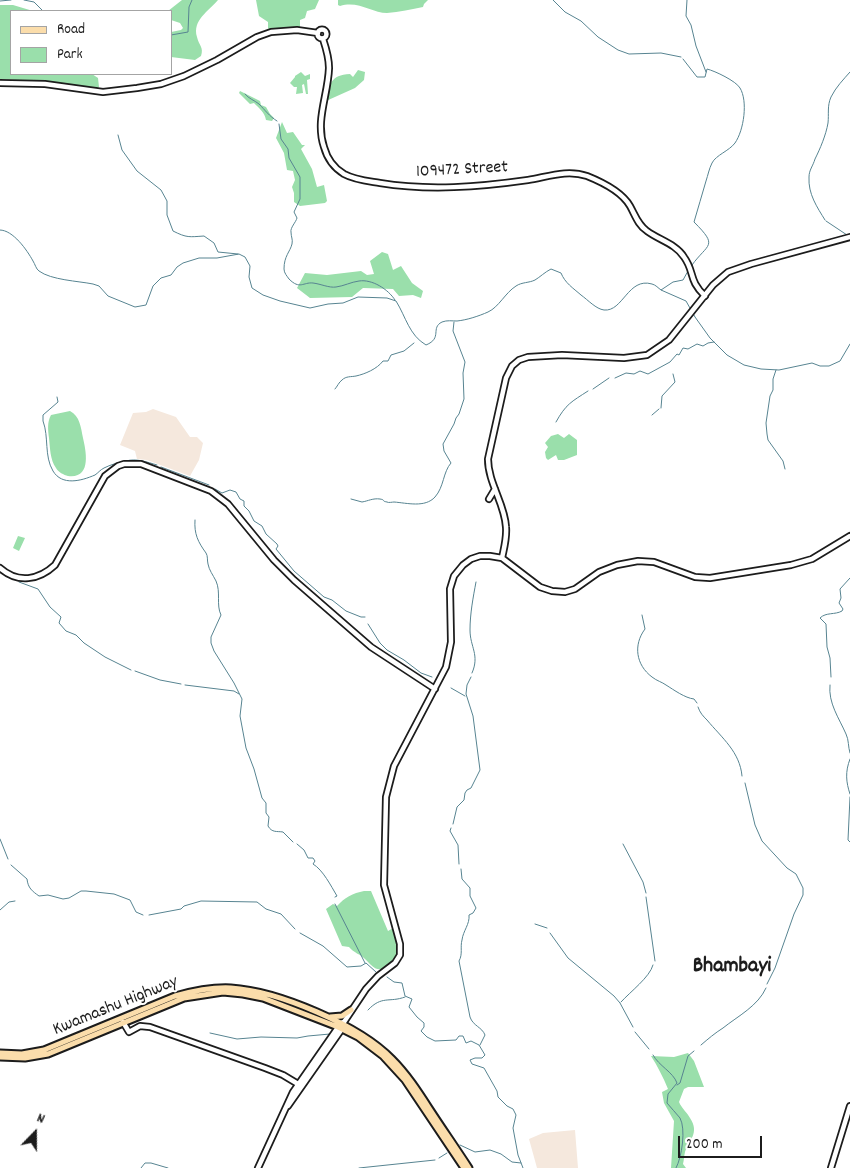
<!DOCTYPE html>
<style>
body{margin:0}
#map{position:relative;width:850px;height:1168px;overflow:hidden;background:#fff;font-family:Dekko,sans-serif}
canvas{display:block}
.legend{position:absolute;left:10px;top:10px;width:162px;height:65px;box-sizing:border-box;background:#fff;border:1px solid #a4a4a4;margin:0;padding:6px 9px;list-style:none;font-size:15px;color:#1c1c1c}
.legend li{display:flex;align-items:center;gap:10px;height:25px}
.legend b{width:25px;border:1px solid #a4a4a4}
.north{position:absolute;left:10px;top:1108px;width:50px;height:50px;-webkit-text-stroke:4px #fff;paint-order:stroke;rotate:22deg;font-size:14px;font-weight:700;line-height:20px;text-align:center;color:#1c1c1c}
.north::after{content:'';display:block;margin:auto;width:18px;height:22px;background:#1c1c1c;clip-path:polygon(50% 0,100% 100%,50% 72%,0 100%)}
.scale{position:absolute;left:678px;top:1136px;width:84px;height:22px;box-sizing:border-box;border:2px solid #1c1c1c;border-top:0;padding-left:6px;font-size:15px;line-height:18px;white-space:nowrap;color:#1c1c1c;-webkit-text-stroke:4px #fff;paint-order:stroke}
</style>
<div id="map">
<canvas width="850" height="1168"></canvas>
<ul class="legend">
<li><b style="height:6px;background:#fbddab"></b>Road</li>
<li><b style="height:14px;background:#9adfab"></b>Park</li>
</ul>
<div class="north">N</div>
<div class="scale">200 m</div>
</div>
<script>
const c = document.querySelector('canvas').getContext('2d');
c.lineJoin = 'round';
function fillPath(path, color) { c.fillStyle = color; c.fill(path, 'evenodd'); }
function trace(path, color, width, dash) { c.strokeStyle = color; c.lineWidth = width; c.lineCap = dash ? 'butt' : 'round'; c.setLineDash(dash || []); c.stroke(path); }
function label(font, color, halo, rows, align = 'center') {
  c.font = font + ' Dekko,sans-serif'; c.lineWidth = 4; c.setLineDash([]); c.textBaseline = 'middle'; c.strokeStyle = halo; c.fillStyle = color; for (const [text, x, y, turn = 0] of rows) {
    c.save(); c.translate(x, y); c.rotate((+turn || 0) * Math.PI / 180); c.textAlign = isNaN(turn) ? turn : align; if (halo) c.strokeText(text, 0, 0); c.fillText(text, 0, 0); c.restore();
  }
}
const built = new Path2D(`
 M153,409L176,417L190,437H197L203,443L199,460L190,476L147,460L137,459L135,451L120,445L133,413L146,412Z
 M575,1130L578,1168H537L529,1139L543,1133Z`);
const green = new Path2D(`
 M182,0H218C209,11 192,20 197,37C199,46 204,47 201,56L195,60L171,57V32L181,30L183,28L180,23L171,20V11H168Z
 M256,0H319L315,9L307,11L305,18L300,20V28H285L270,30L268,28V22L259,16Z
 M338,0H428L424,4L423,7C412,9 399,12 387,13C372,13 358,0 340,6L338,5Z
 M0,5H13L33,11H11V74H92L98,78L99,87L96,89L47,82L0,79Z
 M358,70L365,72L364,80L355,88L326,101C330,84 330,75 350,74L353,77Z
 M301,72L305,76L310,74V79L307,80L308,94H306L304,84L302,85L303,93L296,94L297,87H294L290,83L295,77V76Z
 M240,91L260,101L261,105L266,107L270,114L274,118L272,121L266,120C265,113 259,108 254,103L250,104L239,93Z
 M282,122L287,133L293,132L302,145H305L301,149L312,169L317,187L324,185L327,201L325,203L300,206L294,202V193L292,187L295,180L293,171L287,170L284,153L276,138Z
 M382,252L388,254L393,270L401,266L412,283L423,291L421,298L413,295L399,296L393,289L363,288L352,297L310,298L297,288L305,273L327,275L361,271L367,275L374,274L370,261Z
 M70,411C80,416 81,428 83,438C86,451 92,479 68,476C64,475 58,472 56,468C50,460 50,447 49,438C48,430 47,422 51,415Z
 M558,434L564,438L569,434L577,440V455L564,460H558L556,455L548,460L546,458L545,452L548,447L545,443L551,436Z
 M18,536L25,538L19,551L13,548Z
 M364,891H371L388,931L393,928C395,936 399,944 398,951C398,957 394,961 390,964C378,974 374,968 365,959C360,954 354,953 349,947L342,946L326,909L333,904L337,906C344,898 353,893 364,891Z
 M688,1053L694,1061L704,1087H688L684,1089L679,1102C682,1109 687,1112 690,1118C700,1133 689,1140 685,1152C684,1156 684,1160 683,1164L686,1168H671L674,1121L664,1103L662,1092L668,1089C663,1077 658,1067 651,1056L674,1057Z`);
const stream = new Path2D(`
 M24,0L34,2L43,11
 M553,0L565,12L581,21L598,37L618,50L629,54L661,53L681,57
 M687,0L686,16L691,25L696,46L706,72
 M0,1L11,0
 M171,35L188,32L189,7L192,0
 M683,59L697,77H705L707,69C715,71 736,81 740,88C748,101 744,130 735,143C729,151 716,155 712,163C709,169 708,175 706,181C702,195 698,208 694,222C719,247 708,243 692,265
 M245,94C249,99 254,100 259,104C265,110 269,116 277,121
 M279,124L281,139L288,149L289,158L300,177V199L294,212L297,218C296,222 290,228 291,232C291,237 293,239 292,244C290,252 284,256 284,269C284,273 287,276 289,279C300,290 303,282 313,283C321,284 329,288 336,287C344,286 351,282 359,281C372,279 388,289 395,300
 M118,135L122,150L137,171L161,190L167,201V215L173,231C187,238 189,237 204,236L214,243L218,252L238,254
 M825,220C817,207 808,194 809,177C809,170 813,166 815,159C820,149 826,135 828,123C829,114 827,106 831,97C836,87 843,80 850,72
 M826,221L847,235
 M0,230C13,230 27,250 33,261C35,264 36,269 39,271C51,280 78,281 93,284L99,286L108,296L135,307L146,305L153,286L161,278L171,275L177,267L183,263L199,258H217L239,254L245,257L250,266L249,277L252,288L263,295L280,301L310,308L328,304L343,303L358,297L387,298L396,301C406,317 409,335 426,345C443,338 430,328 442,322C447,320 452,321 457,321C467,320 479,316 488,312C499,307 505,293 516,286C522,282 529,283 535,280C540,277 545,272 551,269L561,273C565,283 573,288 581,295C588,300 596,309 604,310C623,312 628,277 652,284C656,285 658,288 661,290
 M688,271L683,280L673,282L661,290L686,301L695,317L710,338L727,355L744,365L761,369L779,370L812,363L820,366H829L840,361L850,344
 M776,370L773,379V390L770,396L766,423L767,434L768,440L783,461L785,469
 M615,378L626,373L634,374L640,371L648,374L670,362L677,354L679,355L683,348L688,349L697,344L703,346L708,343L714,342
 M335,389C337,387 339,382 342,380C346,376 351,377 356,376C365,374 377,369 383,361H388L391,355L404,351L414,343
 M593,389L609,378
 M57,397L58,402L43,415V421C49,437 44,456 53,471C62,486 81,481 95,475C98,473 100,470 104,468C110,465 119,462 126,461C136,458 147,462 157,465
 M661,408L662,396L675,382L673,374
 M652,415L659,409
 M556,422C566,404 571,402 588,391
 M161,467L209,485
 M215,489L222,493L230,490L236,492L240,499L244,501V506L249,511L254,521L262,526L266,534L277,544L278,546L276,549L294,571L324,597L332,600L346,611L361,617H365
 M351,499L362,502C368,501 373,498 380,499C386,500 381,501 387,502C388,503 393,502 394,502C407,503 425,508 435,497C444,487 443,472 451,463L444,451L443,444L454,424L456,418L459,414L464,399L463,373L465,362L453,331L454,322
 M195,520C194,534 198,542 206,553C208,556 207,560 208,564C209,570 213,575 216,581C221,592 216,605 221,615L211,637V643L214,651L234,683L242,699L240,716L246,748L254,769L262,798L266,803V813L269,817L268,826C272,833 277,831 283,832L293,842
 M19,582L38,589L50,607L61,617L59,623L66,631L76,635L84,643L105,657L131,670
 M642,615L645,629C633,645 636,665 652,677C657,681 662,682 666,685C674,690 685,698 694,699L697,703
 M368,624L380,643L387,650L404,660L421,673L432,677
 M135,671L160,680L181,684
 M472,673C480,655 470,647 470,630C470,614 473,598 476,582
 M831,677L830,658L827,647L826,624L820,618C826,612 835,615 842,611L843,609L839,603L841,598L840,589L850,578
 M185,685L234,691L239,694
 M830,685C828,703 839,718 846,734C849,740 848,747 850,753
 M451,688L465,696
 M698,707C700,713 703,716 707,720C722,738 740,752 742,776
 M850,759C845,772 846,782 850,794
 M745,783L755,825L762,841L787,868L796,874L803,888V895L794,914L775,968L767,984
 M850,797L848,840L850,842
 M453,824L457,807L464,800L465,793L467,790L471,788L480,770L473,716L466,694L467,685L471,677
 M451,828L450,831L458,845L459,864
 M0,839L8,859
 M297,844L304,850L308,858H313L315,861L313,864C323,870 331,886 337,896L335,897
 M623,844L643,882L646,893
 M11,865L27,879C28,888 32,891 39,896L48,895L63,899L69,898L81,891H86L114,894L130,900L136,912L143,915
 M461,869L462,879L470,888V896L476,908L473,913L469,915C470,924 463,931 462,940C460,947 463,954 459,961L470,1017C473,1026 482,1027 485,1035L480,1045
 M646,897L655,961
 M335,904L365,963
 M0,910L9,902L15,901
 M149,915L181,909L184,906L201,901L257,902L266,909L281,914L295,929
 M535,924L547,928
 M300,933L323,946L347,967L361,966L366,963L376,972
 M550,933L568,958L614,996L620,1003L633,1027
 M387,977L394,982L402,983L405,996L412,999L409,1007L417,1017L424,1023V1027L421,1031L427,1037L435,1041L456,1040L459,1036H463L466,1043L471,1041L479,1045L485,1055L482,1058H475L470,1060L472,1064L484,1068L497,1091L498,1097L507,1106L513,1109L516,1115L513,1128L518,1155L523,1168
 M621,1002C630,992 650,977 653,965
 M368,1010C382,995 389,1003 405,997
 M635,1032L649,1049
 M210,1033L237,1039L261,1037L297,1038L308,1036L330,1034
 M701,1045C708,1039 715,1033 723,1028C738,1016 758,1006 766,988
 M653,1055C659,1066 673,1072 677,1083L668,1094L667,1103C671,1108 676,1113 680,1118C686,1129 682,1157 676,1168
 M677,1085L680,1083L688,1056L694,1051
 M460,1145L475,1152L490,1150L501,1154L512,1162L521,1163
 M439,1158L447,1153
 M141,1168L145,1163H151L168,1168
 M359,1168L435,1160`);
const minor = new Path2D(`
 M317.5 34a4.5 4.5 0 1 1 9 0a4.5 4.5 0 1 1-9 0Z
 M323,39C326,48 329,58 329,68C328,96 315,120 324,147C327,158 334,168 344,174C355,180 368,181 380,183C429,191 479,187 528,180C547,177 567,169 587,176C602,182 622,192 630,206C635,215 638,225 647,231C659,240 676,244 684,257C695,272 688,280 705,296
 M0,83L45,84L103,92L137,88L161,84L184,76L217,60L257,37L271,32L297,30L318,33
 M489,499L495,489
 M502,558C504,548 507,538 506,527C505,504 488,483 488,459L506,378L512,366L519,360L528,357L562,355L624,358L647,355L669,340L713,285L728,272L751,264L850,237
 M0,568C18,584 39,580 55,565L105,476L118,466L124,464H141L211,491L228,504L274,560L294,580L371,647L435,689
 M123,1022L129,1032L140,1026L150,1027L265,1068L283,1075L298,1084
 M288,1106L344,1026
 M258,1168L293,1092L341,1023L344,1022L366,989L378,976L395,963L400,955V944L384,885L386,797L394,766L446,667L451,642L450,589L454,576L463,565L471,559L480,556H490L502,558L540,587L552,591L565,592L575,589L599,572L617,565L638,561L654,562L695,577L710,578L791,565L812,559L850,536
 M831,1168L850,1106`);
const major = new Path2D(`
 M330,1017L342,1016L351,1010
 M0,1053L22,1054L44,1050L175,996C193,991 212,987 231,988C278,991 359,1025 392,1059C407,1074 418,1091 429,1108C442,1128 456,1148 469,1168
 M0,1057L25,1058L48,1054L184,998L223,992L243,994L263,998L338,1027L358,1037L383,1056L405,1080L464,1168`);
const streetNames = [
 ["109472 Street",462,171,-3],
 ["Kwamashu Highway",116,1007,-22]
];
const districtNames = [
 ["Bhambayi",732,968]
];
fillPath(built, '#f5e8dd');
fillPath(green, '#9adfab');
trace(stream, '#578491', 1);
trace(minor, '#1c1c1c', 8);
trace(major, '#1c1c1c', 9);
trace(minor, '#fff', 4.5);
trace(major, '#fbddab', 5);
label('18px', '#1c1c1c', '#fff', streetNames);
label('bold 22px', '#1c1c1c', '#fff', districtNames);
</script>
